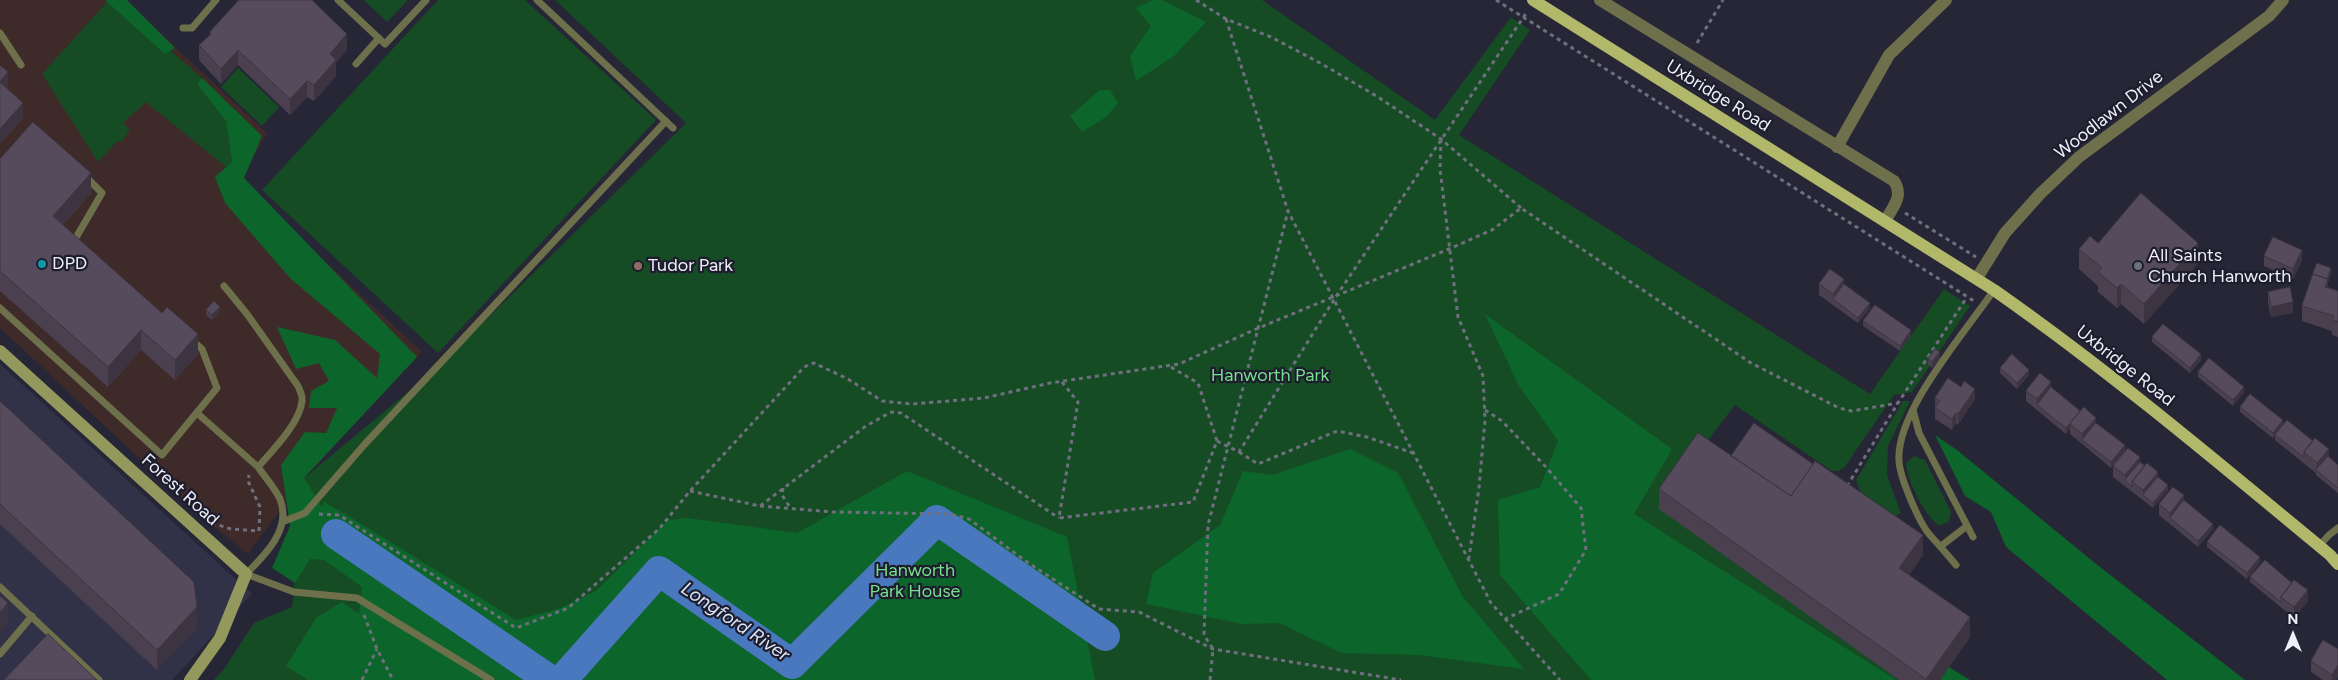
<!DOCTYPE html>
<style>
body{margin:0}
#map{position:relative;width:2338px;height:680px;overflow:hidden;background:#262637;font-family:Figtree,sans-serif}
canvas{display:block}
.north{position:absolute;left:2268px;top:610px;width:50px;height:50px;-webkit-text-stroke:4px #1d1d2d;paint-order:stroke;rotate:0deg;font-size:14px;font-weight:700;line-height:20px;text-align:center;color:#eeeffa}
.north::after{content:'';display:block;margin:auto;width:18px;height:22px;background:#eeeffa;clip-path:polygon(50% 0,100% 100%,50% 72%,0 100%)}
</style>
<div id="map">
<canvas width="2338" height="680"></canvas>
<div class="north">N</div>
</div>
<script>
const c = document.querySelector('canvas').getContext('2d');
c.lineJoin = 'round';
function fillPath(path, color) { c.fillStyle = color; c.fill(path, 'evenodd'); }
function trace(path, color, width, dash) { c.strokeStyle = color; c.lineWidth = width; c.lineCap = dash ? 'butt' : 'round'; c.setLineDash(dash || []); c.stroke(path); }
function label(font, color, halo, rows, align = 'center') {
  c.font = font + ' Figtree,sans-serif'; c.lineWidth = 4.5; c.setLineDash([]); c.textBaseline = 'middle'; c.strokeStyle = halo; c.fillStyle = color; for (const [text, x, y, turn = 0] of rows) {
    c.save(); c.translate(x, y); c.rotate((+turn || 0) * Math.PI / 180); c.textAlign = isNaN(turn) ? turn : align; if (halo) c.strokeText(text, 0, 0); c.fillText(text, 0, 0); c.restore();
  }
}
const commercial = new Path2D(`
 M0,0H125L267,133L239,181L422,352L304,478L248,554L201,516L0,328Z`);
const built = new Path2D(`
 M0,364L252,594L172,680H0Z`);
const green = new Path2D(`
 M109,0H112L202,78L197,84L226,121L232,162L226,167L146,102L123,123L130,130L121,142H116L98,162L42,74Z
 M364,0H408L387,22Z
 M438,0H525L656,120L438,353L262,190Z
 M555,0H1262L1435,120L1511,17L1530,30L1459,135L1870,394L1944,289L1970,306L1912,392L1894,395L1844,468L1838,471H1832L1735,405L1698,453L1899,680H214L224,669L254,623L292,607L304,478L437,368L686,123Z
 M238,68L279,107L262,126L221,87Z
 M1903,401H1910L1888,446L1887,475L1901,513L1895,516L1860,491L1856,480Z
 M1914,456L1925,460L1951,512L1949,521L1940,526C1926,519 1906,479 1906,463Z`);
const forest = new Path2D(`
 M105,0H127L175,48L165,54Z
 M1153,0H1162L1206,22L1174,56L1136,81L1130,56L1151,26L1136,8Z
 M202,78L262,136L244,178L417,357L304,478L322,507L324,502L350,517L516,620L558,609L596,591L668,520L688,518L797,533L907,471L1067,537L1095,680H308L286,666L316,618L342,602L359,614L362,587L324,560L310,559L295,583L272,568L290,526L281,465L305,432L326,433L337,408H309L311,391L329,381L319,363L296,369L277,327L335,340L377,378L380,354L291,279L225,203L215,177L232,162L226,121L197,84Z
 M1100,90H1110L1118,103L1106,117L1082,132L1070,116Z
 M1485,314L1672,449L1634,514L1896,680H1591L1500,575L1498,500L1540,487L1558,441L1519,386Z
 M1935,435L1957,450L2095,563L2245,680H2167L2006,547L1991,512L1965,496Z
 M1350,449L1398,473L1463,597L1524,669L1419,655L1342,653L1279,623L1242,624L1146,604L1153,573L1220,525L1243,471L1272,475Z
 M1949,667L1970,680H1940Z`);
const river = new Path2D(`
 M336,534L550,680
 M562,680L659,571L792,664L937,520L1105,636`);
const path = new Path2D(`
 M1196,0L1226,19L1271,37L1322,64L1378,97L1441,139L1521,208
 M1496,0L1974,301
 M1226,19L1288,211L1491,603L1560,680
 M1697,43L1723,0
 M1441,139L1440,169L1458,317L1483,376L1485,420L1479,488L1469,558
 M1905,213L1976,257
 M1062,382L1078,402L1059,518L1193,502L1217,441L1198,383L1169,366
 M1485,410L1502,421L1546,467L1581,508L1586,550L1559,594L1505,619
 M1217,441L1239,452L1335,298L1527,12
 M1239,452L1258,464L1337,431L1367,437L1413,453
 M1847,486L1898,403L1967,297
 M783,488L782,495L791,509
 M690,491L760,506L866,426L891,412L901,413L1059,518
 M760,506L833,512L950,514L969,519L1027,562L1099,609L1139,612L1213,649L1401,680
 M319,514L339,515L516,628L568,608L659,529L690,491L804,367L814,363L848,379L882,401L912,404L984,398L1050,383L1179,364L1256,329L1449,249L1492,230L1521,208L1751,363L1839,408L1852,411L1898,403
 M212,523L231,529L259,531L260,507L248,481L249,475
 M364,615L377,649L393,680
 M362,680L377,649
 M1210,680L1213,649L1204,635L1208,525L1288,211`);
const lane = new Path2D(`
 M338,0L385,44L426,0
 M537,0L673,128
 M183,28H192L216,0
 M0,33L21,65
 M356,64L379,38
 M75,243L74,241L102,193L85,176
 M224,286L247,314L298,386C300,391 303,396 302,401C300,423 272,451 258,467C265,477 275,488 280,499C292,529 265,555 246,574L294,592L357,598L491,680
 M0,308L162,455L217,388L202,349L193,341
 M1913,410L1919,433L1973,537
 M197,413L258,467
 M282,522L305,513L364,445L666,121
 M1941,546L1967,526
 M2319,546L2329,535L2338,528
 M1956,565C1947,554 1938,544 1929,534C1919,522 1899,476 1899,460C1896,411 1966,331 1994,290
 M0,587L99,680
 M0,654L32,616`);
const street = new Path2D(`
 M1600,0L1894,181C1904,196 1893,207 1885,221
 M1837,147L1889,55L1946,0
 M1977,278L2005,233L2040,194L2079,157L2269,16L2283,0`);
const secondary = new Path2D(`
 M0,351L246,574L220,638L190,680`);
const primary = new Path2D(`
 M1533,0L1994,290C2111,372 2220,464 2330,555L2338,564`);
const wall = new Path2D(`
 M210,32L347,50L336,63V76L314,101L307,97L290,115L238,65L221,84L199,60V45L210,35Z
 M0,159L91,193L63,225L198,354L175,380L141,350L108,387L0,291Z
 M2098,243L2198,263L2144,324L2121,304L2117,308L2098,292V286L2079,269V249Z
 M2264,256L2302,260L2293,279L2264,266Z
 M2331,274L2328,282V287L2338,291V337L2332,335V331L2302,321V306L2311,280V278Z
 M1819,284H1844L1870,308L1858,323L1819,295Z
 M2268,292L2293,313L2271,317L2268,303Z
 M206,310L220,312L212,320L206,315Z
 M1863,321L1911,336L1900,351L1863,326Z
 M2152,337L2201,360L2190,373L2152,342Z
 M1940,358L1932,368L1928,364V359Z
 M2000,368L2029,375L2017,389L2000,373Z
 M2198,372L2244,392L2233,406L2198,377Z
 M2051,387L2096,423L2125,451L2111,468L2070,434V429L2066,434L2026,401V391Z
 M1935,398L1975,399L1958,425L1956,423L1952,430L1935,419Z
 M0,401L197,628L157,670L0,524Z
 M2240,407L2283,425L2329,457L2338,465V493L2316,475V473L2275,440V435L2273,438L2240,412Z
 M1731,456L1923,555L1909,575L1970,637L1940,680H1899L1659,509V489Z
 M2140,462L2158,477L2168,490L2153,508L2113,477V466Z
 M2184,500L2213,529L2198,547L2159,515V504Z
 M2207,542L2260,562L2247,579L2207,547Z
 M2250,577L2308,601L2294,618L2250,582Z
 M2311,661L2338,676L2336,680H2323L2311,672Z`);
const shadedWall = new Path2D(`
 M347,34V50L336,63V76L314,101V85L330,54Z
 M238,50V65L221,84V69Z
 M8,72V88L0,98V82Z
 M307,81V97L290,115V99Z
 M23,103V119L0,144V129Z
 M91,173V193L53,236V216Z
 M2198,243V263L2144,324V304Z
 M2302,250V260L2293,279V269Z
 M2331,268V274L2328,282V295L2325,302V284Z
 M1844,279V290L1833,299V294Z
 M2121,284V304L2117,308V288Z
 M2293,302V313L2271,317V307Z
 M1870,303V308L1858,323V318Z
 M220,307V312L212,320V315Z
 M141,330V350L108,387V367Z
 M1911,330V336L1900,351V346Z
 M198,334V354L175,380V360Z
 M1940,352V358L1932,368V362Z
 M2201,354V360L2190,373V368Z
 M2029,370V375L2017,389V383Z
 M2051,382V393L2037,405V399Z
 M2244,387V392L2233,406V400Z
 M1975,389V399L1958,425V414Z
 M2080,411L2070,424V429L2066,434V428Z
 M1956,413V423L1952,430V419Z
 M2096,418V428L2082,440V434Z
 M2283,420V425L2273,438V433Z
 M2125,445V451L2111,468V462Z
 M2329,449V459L2317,470V463Z
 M2140,457V468L2125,480V475Z
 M2158,472V482L2143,495V490Z
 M2168,485V490L2153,508V503Z
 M2184,495V506L2170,518V513Z
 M2213,524V529L2198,547V541Z
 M1923,535V555L1899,589V568Z
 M2260,557V562L2247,579V573Z
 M2308,590V601L2294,618V607Z
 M8,603V623L0,632V612Z
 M197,607V628L157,670V650Z
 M1970,617V637L1940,680H1926Z
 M2338,665V676L2336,680H2332V675Z`);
const building = new Path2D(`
 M239,0H312L347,34L330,54L336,60L314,85L307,81L290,99L238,50L221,69L199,45L211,34L210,32Z
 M0,65L8,72L0,82L23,103L0,129Z
 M33,122L91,173L53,216L162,313L167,307L198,334L175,360L141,330L108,367L0,271V159Z
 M2141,193L2198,243L2144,304L2121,284L2117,288L2098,272L2102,268L2079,249L2090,236L2098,243Z
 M2273,237L2302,250L2293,269L2264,256Z
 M2317,263L2331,268L2327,279L2313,274L2311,278Z
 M1830,269L1844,279L1833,294L1819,284Z
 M2313,274L2328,279L2325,287L2338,291V322L2332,320L2334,316L2302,306Z
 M1844,284L1870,303L1858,318L1833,299Z
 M2290,287L2293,302L2271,307L2268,292Z
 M214,301L220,307L212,315L206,310Z
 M1875,305L1911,330L1900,346L1863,321Z
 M2163,324L2201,354L2190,368L2152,337Z
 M1935,349L1940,352L1932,362L1928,359Z
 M2012,354L2029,370L2017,383L2000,368Z
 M2209,358L2244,387L2233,400L2198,372Z
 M2040,373L2051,382L2037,399L2026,391Z
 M1948,378L1961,387L1964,381L1975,389L1958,414L1956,413L1952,419L1935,408L1940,401L1935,398Z
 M2051,387L2080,411L2066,428L2037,405Z
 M2250,394L2283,420L2273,433L2240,407Z
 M0,401L194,582L197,607L157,650L0,504Z
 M2084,407L2096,418L2082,434L2070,424Z
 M2287,420L2313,441L2304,452V457L2275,435Z
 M1754,423L1813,464L1791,496L1731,456Z
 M2096,423L2125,445L2111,462L2082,440Z
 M1698,433L1791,496L1815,461L1923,535L1899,568L1970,617L1926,679L1659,489Z
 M2315,438L2329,449L2317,463L2304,452Z
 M2128,448L2140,457L2125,475L2113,466Z
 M2328,456L2338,465V488L2316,470Z
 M2140,462L2145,466L2132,482V487L2125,480Z
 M2147,463L2158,472L2143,490L2132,482Z
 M2158,477L2168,485L2153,503L2143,495Z
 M2173,487L2184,495L2170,513L2159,504Z
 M2184,500L2213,524L2198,541L2170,518Z
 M2220,525L2260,557L2247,573L2207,542Z
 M2265,560L2292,583L2281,597V602L2250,577Z
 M2294,580L2308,590L2294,607L2281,597Z
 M0,596L8,603L0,612Z
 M48,634L97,680H4Z
 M2323,640L2338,649V665L2332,675L2311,661Z`);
const markers = [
 [42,264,5,"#0f9aa8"],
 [638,266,5,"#8d6e63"],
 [2138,266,5,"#6b7280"]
];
const streetNames = [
 ["Uxbridge Road",1718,96,32],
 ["Woodlawn Drive",2109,115,-38],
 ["Uxbridge Road",2125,366,38],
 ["Forest Road",180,490,42]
];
const poiNames = [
 ["All Saints",2148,256],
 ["Church Hanworth",2148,277],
 ["DPD",52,264],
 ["Tudor Park",648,266]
];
const parkNames = [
 ["Hanworth Park",1270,376],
 ["Hanworth",915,571],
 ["Park House",915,592]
];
const waterNames = [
 ["Longford River",735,622,34]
];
fillPath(commercial, '#3e2a29');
fillPath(built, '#313147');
fillPath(green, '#154c24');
fillPath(forest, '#0c652b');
trace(river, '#4a78bf', 30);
trace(path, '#6f6f7e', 3, [4, 4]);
trace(lane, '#6d704b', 7);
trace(street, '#6d704b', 12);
trace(secondary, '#93995d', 12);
trace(primary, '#b1b869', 12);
fillPath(wall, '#4a404f');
fillPath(shadedWall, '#3c3440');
fillPath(building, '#564b5c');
trace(building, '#3c3440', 1);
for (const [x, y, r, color] of markers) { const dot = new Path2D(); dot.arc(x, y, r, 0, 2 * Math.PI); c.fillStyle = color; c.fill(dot); trace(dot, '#1d1d2d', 2); }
label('18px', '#eeeffa', '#1d1d2d', streetNames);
label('18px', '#eeeffa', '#1d1d2d', poiNames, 'left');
label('18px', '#77df8d', '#1d1d2d', parkNames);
label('italic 19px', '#d8e5f8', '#1d1d2d', waterNames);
</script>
